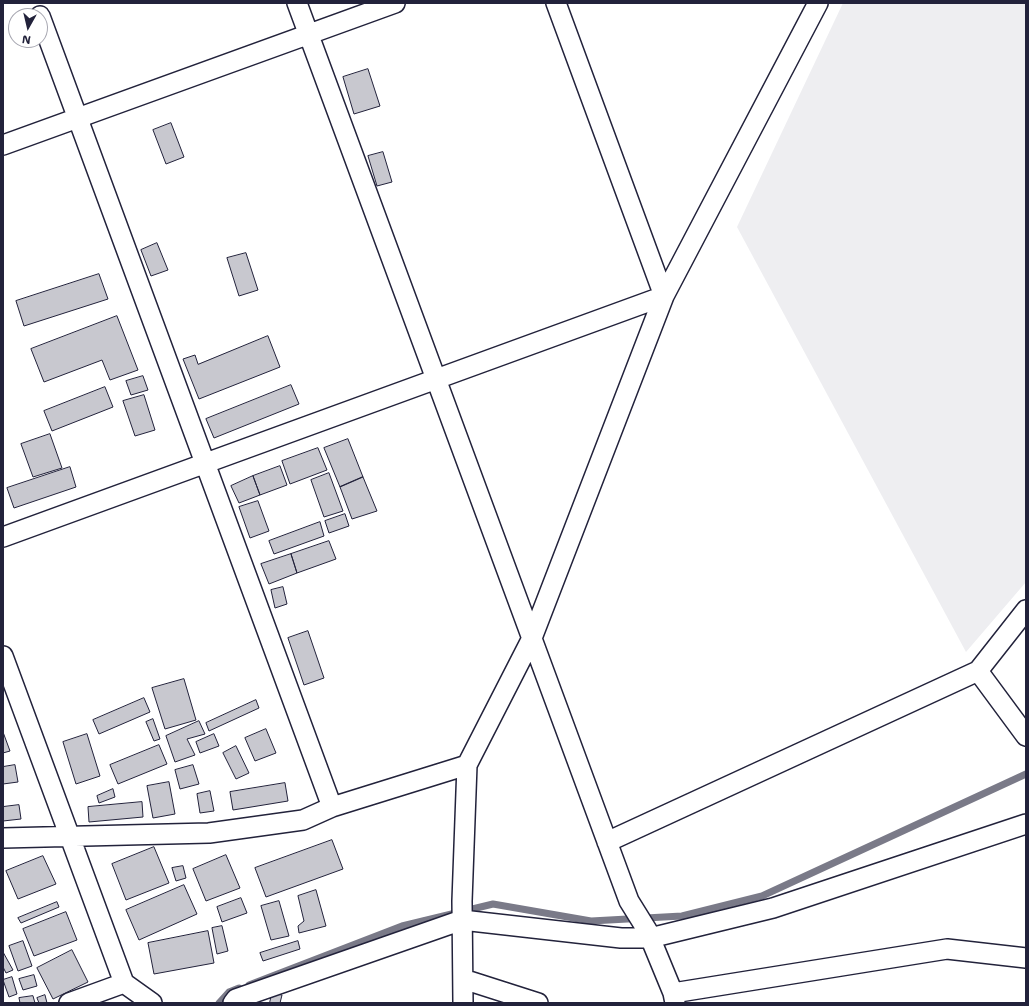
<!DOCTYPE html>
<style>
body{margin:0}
#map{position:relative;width:1029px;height:1006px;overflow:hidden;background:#fff;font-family:"Shantell Sans",sans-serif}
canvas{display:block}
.frame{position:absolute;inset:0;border:4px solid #22223b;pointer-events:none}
.north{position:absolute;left:8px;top:8px;width:40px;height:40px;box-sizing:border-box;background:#fff;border:1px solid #a7a7b1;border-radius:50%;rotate:188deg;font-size:11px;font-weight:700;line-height:16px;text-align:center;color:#22223b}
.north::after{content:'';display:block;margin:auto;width:14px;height:18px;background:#22223b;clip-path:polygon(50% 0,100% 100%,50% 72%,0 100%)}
</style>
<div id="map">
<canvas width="1029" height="1006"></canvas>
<div class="frame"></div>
<div class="north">N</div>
</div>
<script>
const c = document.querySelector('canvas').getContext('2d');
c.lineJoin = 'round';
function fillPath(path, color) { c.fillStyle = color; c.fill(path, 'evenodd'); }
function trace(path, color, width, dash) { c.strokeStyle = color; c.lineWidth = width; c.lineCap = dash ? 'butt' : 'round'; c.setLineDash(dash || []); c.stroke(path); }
const built = new Path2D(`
 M843,3H1026V582L966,652L737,227Z`);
const stream = new Path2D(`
 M249,985L402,926L493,904L591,921L682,916L762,896L1026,774
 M219,1003L229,992L239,988`);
const building = new Path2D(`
 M368,69L380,106L354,114L343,77Z
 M171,123L184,157L166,164L153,130Z
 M383,152L392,182L377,186L368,156Z
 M157,243L168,270L151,276L141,250Z
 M246,253L258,290L239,296L227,258Z
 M99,274L108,299L24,326L16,301Z
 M117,316L138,370L110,380L102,360L44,382L31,349Z
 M268,336L280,367L199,399L183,359L195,355L198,364Z
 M143,376L148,390L131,395L126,381Z
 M291,385L299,404L214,438L206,419Z
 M105,387L113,407L52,431L44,411Z
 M144,395L155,430L135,436L123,401Z
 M50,434L62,468L33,477L21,444Z
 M348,439L363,477L340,487L324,448Z
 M318,448L327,470L290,484L282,461Z
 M280,466L287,485L260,495L253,476Z
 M70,467L76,487L14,508L7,488Z
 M329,473L343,511L324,517L311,480Z
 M253,476L260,495L239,503L231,486Z
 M363,477L377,511L352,519L340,487Z
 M258,501L269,531L250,538L239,507Z
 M345,514L349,526L329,533L325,521Z
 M320,522L324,536L274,554L269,541Z
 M329,541L336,559L297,573L291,554Z
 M291,554L297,573L269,584L261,564Z
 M283,587L287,604L275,608L271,590Z
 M308,631L324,678L304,685L288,638Z
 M184,679L196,720L165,729L152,688Z
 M144,698L150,712L99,734L93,720Z
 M256,700L259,708L209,731L206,723Z
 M153,719L160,739L154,741L146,722Z
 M199,721L205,734L187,739L195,755L175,762L166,736Z
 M266,729L276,753L255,761L245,738Z
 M3,732L10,751L3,753Z
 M87,734L100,776L76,784L63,742Z
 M214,734L219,746L200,753L196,742Z
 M159,745L167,764L118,784L110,765Z
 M236,746L249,773L236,779L223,753Z
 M15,765L18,782L3,784V767Z
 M193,765L199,784L180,789L175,770Z
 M169,782L175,814L153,818L147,786Z
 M285,783L288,801L233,810L230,792Z
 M113,789L115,797L99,803L97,796Z
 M210,791L214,811L200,813L197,794Z
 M142,802L143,817L89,822L88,807Z
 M19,805L21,819L3,821V807Z
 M332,840L343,869L266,897L255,868Z
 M154,847L169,883L126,900L112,864Z
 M226,855L240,888L206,901L193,869Z
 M43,856L56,884L18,899L6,871Z
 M183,866L186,878L176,881L172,868Z
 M184,885L197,914L139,940L126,910Z
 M316,890L326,926L299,933L298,926L304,921L298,896Z
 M241,898L247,913L222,922L217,907Z
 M279,901L289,936L271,940L261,906Z
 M57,902L59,907L21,923L18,918Z
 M66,912L77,940L34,956L23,929Z
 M222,926L228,951L217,954L212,928Z
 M208,931L214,963L154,974L148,943Z
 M23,941L32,966L18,971L9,946Z
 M298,941L300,949L263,961L260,953Z
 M72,950L88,982L53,999L37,968Z
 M3,952L13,970L6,973L3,967Z
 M34,975L37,986L23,990L19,979Z
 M12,977L17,994L9,997L3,980Z
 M272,993L282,995L280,1003H270Z
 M45,995L47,1003H39L37,998Z
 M33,996L35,1003H20L19,998Z`);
const minor = new Path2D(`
 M297,3L629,901L647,930L673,993L675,1003
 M40,16L332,807
 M3,145L395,3
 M3,537L664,296L556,3
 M3,656L124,983L152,1003
 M978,671L1026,736
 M3,838L209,833L303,820L332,807L467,765
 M607,842L978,671L1026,610
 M463,979L538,1003
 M673,993L947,949L1026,958
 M69,1003L124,983
 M233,1003L236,999L462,920L621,938H650L773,908L1026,824
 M463,1003L462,901L467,765L532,638L664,296L818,3`);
fillPath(built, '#eeeef1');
trace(stream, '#7a7a88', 7);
fillPath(building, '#c8c8cf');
trace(building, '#22223b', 1);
trace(minor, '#22223b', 22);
trace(minor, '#fff', 19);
</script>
